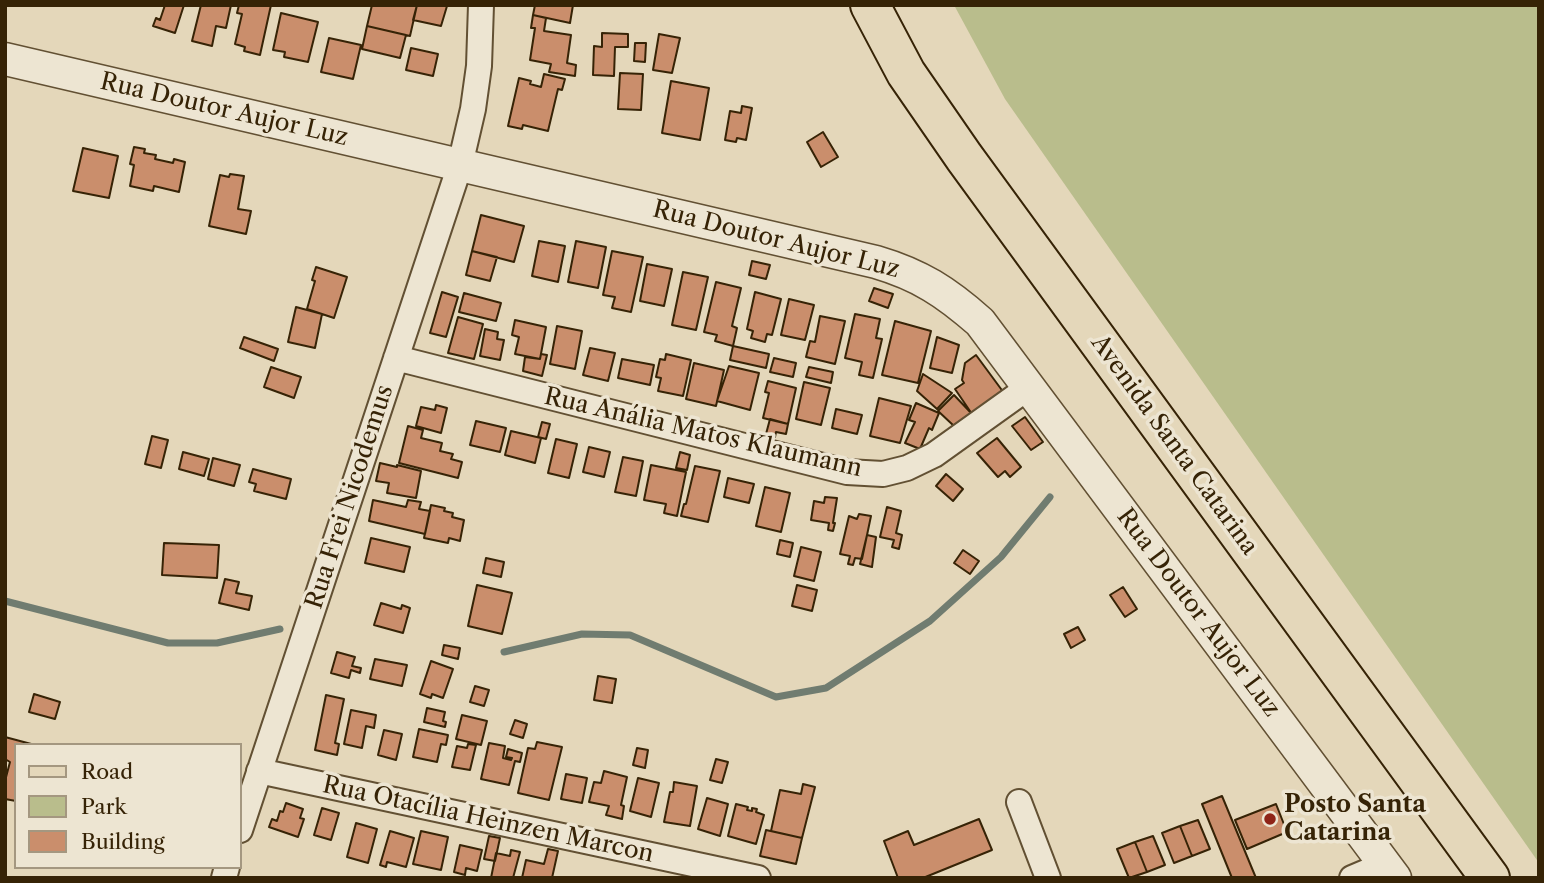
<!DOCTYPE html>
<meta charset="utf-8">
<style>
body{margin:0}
#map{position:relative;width:1544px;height:883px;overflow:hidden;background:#e4d7ba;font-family:"Libre Caslon Text",serif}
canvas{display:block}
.frame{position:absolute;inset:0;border:7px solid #362306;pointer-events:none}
.legend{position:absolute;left:14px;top:743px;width:228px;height:126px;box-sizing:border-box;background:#ede5d2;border:2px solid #a49780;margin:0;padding:9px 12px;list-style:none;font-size:21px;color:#362306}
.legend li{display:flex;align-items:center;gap:14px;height:35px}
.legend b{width:35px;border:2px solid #a49780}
</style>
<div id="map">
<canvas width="1544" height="883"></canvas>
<div class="frame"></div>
<ul class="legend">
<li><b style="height:9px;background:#e4d7ba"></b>Road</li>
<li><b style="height:19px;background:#b9bd8c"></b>Park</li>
<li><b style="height:19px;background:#ca8e6c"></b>Building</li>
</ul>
</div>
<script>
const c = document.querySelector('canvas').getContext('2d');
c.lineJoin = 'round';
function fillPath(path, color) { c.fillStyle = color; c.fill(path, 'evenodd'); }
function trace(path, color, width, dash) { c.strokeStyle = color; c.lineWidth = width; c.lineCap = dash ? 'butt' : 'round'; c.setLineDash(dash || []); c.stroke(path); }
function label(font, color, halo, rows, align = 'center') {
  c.font = font + ' "Libre Caslon Text",serif'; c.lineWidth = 7; c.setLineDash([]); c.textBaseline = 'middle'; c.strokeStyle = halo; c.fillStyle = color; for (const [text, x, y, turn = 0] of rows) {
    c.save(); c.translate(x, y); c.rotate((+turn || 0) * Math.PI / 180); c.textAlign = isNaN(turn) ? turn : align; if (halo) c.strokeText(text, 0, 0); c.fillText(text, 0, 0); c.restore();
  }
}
const green = new Path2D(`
 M954,5H1539V863L1005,99Z`);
const stream = new Path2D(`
 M5,601L168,643H217L280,629
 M504,652L582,634L630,635L776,697L826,688L930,621L1001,557L1050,497`);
const building = new Path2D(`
 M165,5H184L175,33L153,26L156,18L160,20Z
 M201,5H231L226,28L216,26L212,46L192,41Z
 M239,5H271L260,55L244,51L245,47L235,44L242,14L237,13Z
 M372,5H417L410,36L367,26Z
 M417,5L447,6L441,26L413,20Z
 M535,5H573L570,23L533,15Z
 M281,13L318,22L308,62L284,57L285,52L273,50Z
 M533,15L546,18L544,31L571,35L567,63L576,65L575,76L549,72L551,64L530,60L535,28H531Z
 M367,26L406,35L400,58L362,49Z
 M602,33L628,34V47H615L614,76L593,75L594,46L602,47Z
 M659,34L680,38L672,73L653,70Z
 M329,38L361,45L353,79L321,72Z
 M635,43H646L645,62L634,61Z
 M411,48L438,54L433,76L406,70Z
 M620,73L643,74L641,110L618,109Z
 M544,74L565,79L562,90L558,89L548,131L523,125L522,129L508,126L519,78L531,81L530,84L541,87Z
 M671,81L709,88L700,140L662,133Z
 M742,106L752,108L746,140L737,138L736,142L725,140L730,111L741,113Z
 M823,132L838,157L821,167L807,142Z
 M134,147L145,149L144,153L156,155L155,159L173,163L174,159L185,162L179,192L154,186L153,191L130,186L134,165L130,164Z
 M83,148L118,156L109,198L73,191Z
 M230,174L244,176L238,209L251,211L246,234L209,226L220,175L229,177Z
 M481,215L524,226L514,262L472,251Z
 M539,241L565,246L558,282L532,276Z
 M576,241L606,247L598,288L568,282Z
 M472,251L497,257L490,281L466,275Z
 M612,251L643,257L631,312L612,308L615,297L603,295Z
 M752,261L770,265L766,279L749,275Z
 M647,264L672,269L664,306L640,301Z
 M316,267L347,277L334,318L307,309L315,281L312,280Z
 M683,272L708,277L696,330L672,325Z
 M716,282L741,288L732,326L737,328L733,346L715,341L717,335L704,332Z
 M874,288L893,294L888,308L869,301Z
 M442,292L458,297L446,337L430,333Z
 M755,292L781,299L772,335L767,334L765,342L751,338L753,331L747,329Z
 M464,293L501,303L496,321L459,312Z
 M789,299L814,305L805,340L781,335Z
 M296,307L322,314L315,348L288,342Z
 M855,314L880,319L876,338L882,339L873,378L859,375L862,362L845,358Z
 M820,316L845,321L835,364L806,357L810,341L815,342Z
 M458,317L483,324L474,359L448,353Z
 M515,320L546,327L540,359L515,354L519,337L512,335Z
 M895,321L931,331L918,383L882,375Z
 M557,326L582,331L575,369L550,364Z
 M485,329L498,332L497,339L504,340L500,360L480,356Z
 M244,337L278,349L274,361L240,348Z
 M937,337L959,345L952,373L930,368Z
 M733,346L769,354L766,368L730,360Z
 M590,348L615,353L608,381L583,375Z
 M541,354L547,355L542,376L523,371L525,357L540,359Z
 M666,354L691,360L683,396L658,391L661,378L656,377L660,359L665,360Z
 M976,355L1004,393L972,414L955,389L964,383L962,380L965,363Z
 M774,358L796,363L793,377L770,372Z
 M622,359L654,365L650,385L618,378Z
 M694,363L724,370L716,406L686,399Z
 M729,366L759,373L750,410L717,401Z
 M271,367L301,377L294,398L264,387Z
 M809,367L833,372L831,383L806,377Z
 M923,374L952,393L937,409L917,391Z
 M768,381L796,388L788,424L763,418L769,393L765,392Z
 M804,382L830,388L821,425L796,419Z
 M954,395L972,414L954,426L938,411Z
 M879,398L911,406L900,443L870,436Z
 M916,403L939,413L932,430L929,428L920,449L905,443L915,422L909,420Z
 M436,405L447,408L441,433L416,426L421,407L435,410Z
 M836,409L862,415L857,434L832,428Z
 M1025,417L1043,442L1031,450L1012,426Z
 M770,419L788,424L786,434L776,432L775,437L766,434Z
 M476,421L506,428L500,452L470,445Z
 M542,422L550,424L546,439L538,437Z
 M408,426L423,430L421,438L442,443L440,451L453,454L451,459L462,462L458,478L399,463Z
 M511,431L541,438L535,463L505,455Z
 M152,436L168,440L161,468L145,464Z
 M997,438L1021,467L1010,477L1005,471L998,477L977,453Z
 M556,439L577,444L569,478L548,473Z
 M589,447L610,452L604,477L583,472Z
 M183,452L209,459L204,476L179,469Z
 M680,452L690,455L687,470L676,468Z
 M623,457L643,461L636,496L615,492Z
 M213,458L240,465L234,486L208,479Z
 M380,463L397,467V465L421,471L416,498L387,493L389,483L376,481Z
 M651,465L686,472L677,516L664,513L666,504L644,500Z
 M695,466L720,471L708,522L681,516L684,504H686Z
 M253,469L291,479L286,499L254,491L256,484L249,482Z
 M946,474L963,489L953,501L936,486Z
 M728,478L754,484L749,503L724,497Z
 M765,487L790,493L781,532L756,526Z
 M825,497L837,498L833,523H835L833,531L828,530L829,523L811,520L814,501L824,503Z
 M373,500L406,507L408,500L421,502L419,509L430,511L425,534L369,521Z
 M431,505L445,508L444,511L453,513L452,517L464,520L460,541L449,538L448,543L424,538Z
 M887,507L901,511L896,533L902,535L899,549L892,547L894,540L880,537Z
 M859,514L871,516L862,559L855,558L853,565L848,564L850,556L840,554L849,516L857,519Z
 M867,535L876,537L872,567L860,564Z
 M371,538L410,547L404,572L365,563Z
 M780,540L793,543L790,557L777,554Z
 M164,543L219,545L217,578L162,575Z
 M801,547L821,552L814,581L794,576Z
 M963,550L979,561L970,574L954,563Z
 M486,558L504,562L501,577L483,573Z
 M225,579L239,582L236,593L252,596L249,610L219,603Z
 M477,585L512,593L502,634L468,626Z
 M797,585L817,590L812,611L792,606Z
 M1123,587L1137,609L1125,617L1110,595Z
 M381,603L401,609L402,605L410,608L403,633L374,625Z
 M1078,627L1085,640L1071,648L1064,634Z
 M444,645L460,648L458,659L442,655Z
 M337,652L355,657L352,666L361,668L360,673L351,670L349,678L331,673Z
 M375,659L407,665L402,686L370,679Z
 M431,661L453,669L443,698L432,694L431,698L420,694Z
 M598,676L616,679L612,703L594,700Z
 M475,686L489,690L484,706L470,702Z
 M34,694L60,702L55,719L29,712Z
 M326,695L344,699L335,743L339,744L337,755L315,750Z
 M427,708L445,712L443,721L446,722L445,727L424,722Z
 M351,710L376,715L374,728L366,726L362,748L344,744Z
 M462,715L487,721L481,745L456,739Z
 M515,720L527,724L523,738L510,734Z
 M419,729L448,735L446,745L441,744L437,762L413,757Z
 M384,730L402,734L396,760L378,755Z
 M5,737L35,745H16V801L5,799V781L10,762L5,759Z
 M537,742L562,747L549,800L518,793L528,748L535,749Z
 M489,743L505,746L503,758L511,760L512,758L506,757L508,749L522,753L520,762L515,761L509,785L481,779Z
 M468,744L476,745L470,770L452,767L457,746L467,748Z
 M637,748L648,750L645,768L633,765Z
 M716,759L728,762L722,783L710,780Z
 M604,771L627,777L621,805L624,806L622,819L606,815L609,806L589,802L594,782L601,783Z
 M566,774L587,778L582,803L561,799Z
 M638,778L659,783L651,817L630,811Z
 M674,782L697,786L690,826L664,822L670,792H673Z
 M803,784L815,787L802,838L771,831L780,790L801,794Z
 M1222,796L1256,878H1232L1202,804Z
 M707,798L728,804L720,836L698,829Z
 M286,803L303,809L300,818L304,819L298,837L269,827L272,819L277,821L280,811L283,812Z
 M736,804L748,807L747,810L752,811V808L757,809L756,812L764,815L756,844L728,836Z
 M1276,804L1287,832L1247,849L1235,820Z
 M322,808L339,813L331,840L314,835Z
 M979,819L992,850L923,878H898L884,841L908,831L914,845Z
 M1198,820L1210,849L1192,856L1180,826Z
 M356,823L377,829L368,863L347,857Z
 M1180,826L1192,856L1174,863L1162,833Z
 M766,830L802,838L796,864L760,856Z
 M390,831L414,838L406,867L387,862L386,867L380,865Z
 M421,831L448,837L441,870L413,864Z
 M489,836L500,838L495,861L484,859Z
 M1153,836L1165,865L1147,872L1135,842Z
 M1135,842L1147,872L1129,878L1117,849Z
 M460,845L482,850L477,871L466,868L465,875L454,872Z
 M548,849L558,851L552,878H522L526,860L544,864Z
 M511,850L520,852L513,878H491L496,853L510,856Z`);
const minor = new Path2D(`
 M396,358L847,472L883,474L907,468L934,455L1029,387
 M259,771L758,878
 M1019,802L1048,878
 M240,830L460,165L473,109L479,66L481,5
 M224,878L227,867
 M1352,878L1385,864`);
const tertiary = new Path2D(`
 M5,59L876,262C920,275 946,292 980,322L1395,878`);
const primary = new Path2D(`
 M870,5L906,73L964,157L1490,878`);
const markers = [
 [1270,819,7,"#8f2418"]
];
const streetNames = [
 ["Rua Doutor Aujor Luz",224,110,13],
 ["Rua Doutor Aujor Luz",776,240,14],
 ["Rua Anália Matos Klaumann",703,433,13],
 ["Avenida Santa Catarina",1174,445,54],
 ["Rua Frei Nicodemus",350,497,-72],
 ["Rua Doutor Aujor Luz",1198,613,53],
 ["Rua Otacília Heinzen Marcon",488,820,12]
];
const poiNames = [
 ["Posto Santa",1284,805],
 ["Catarina",1284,833]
];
fillPath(green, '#b9bd8c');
trace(stream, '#707c70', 7);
fillPath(building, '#ca8e6c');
trace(building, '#362306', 2);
trace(minor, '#625033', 28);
trace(tertiary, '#625033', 35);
trace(primary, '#362306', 42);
trace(minor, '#ede5d2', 24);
trace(tertiary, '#ede5d2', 32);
trace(primary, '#e4d7ba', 38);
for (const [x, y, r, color] of markers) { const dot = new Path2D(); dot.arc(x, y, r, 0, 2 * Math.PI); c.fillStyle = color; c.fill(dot); trace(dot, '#ede5d2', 2.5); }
label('24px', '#362306', '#ede5d2', streetNames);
label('bold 24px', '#362306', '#ede5d2', poiNames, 'left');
</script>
